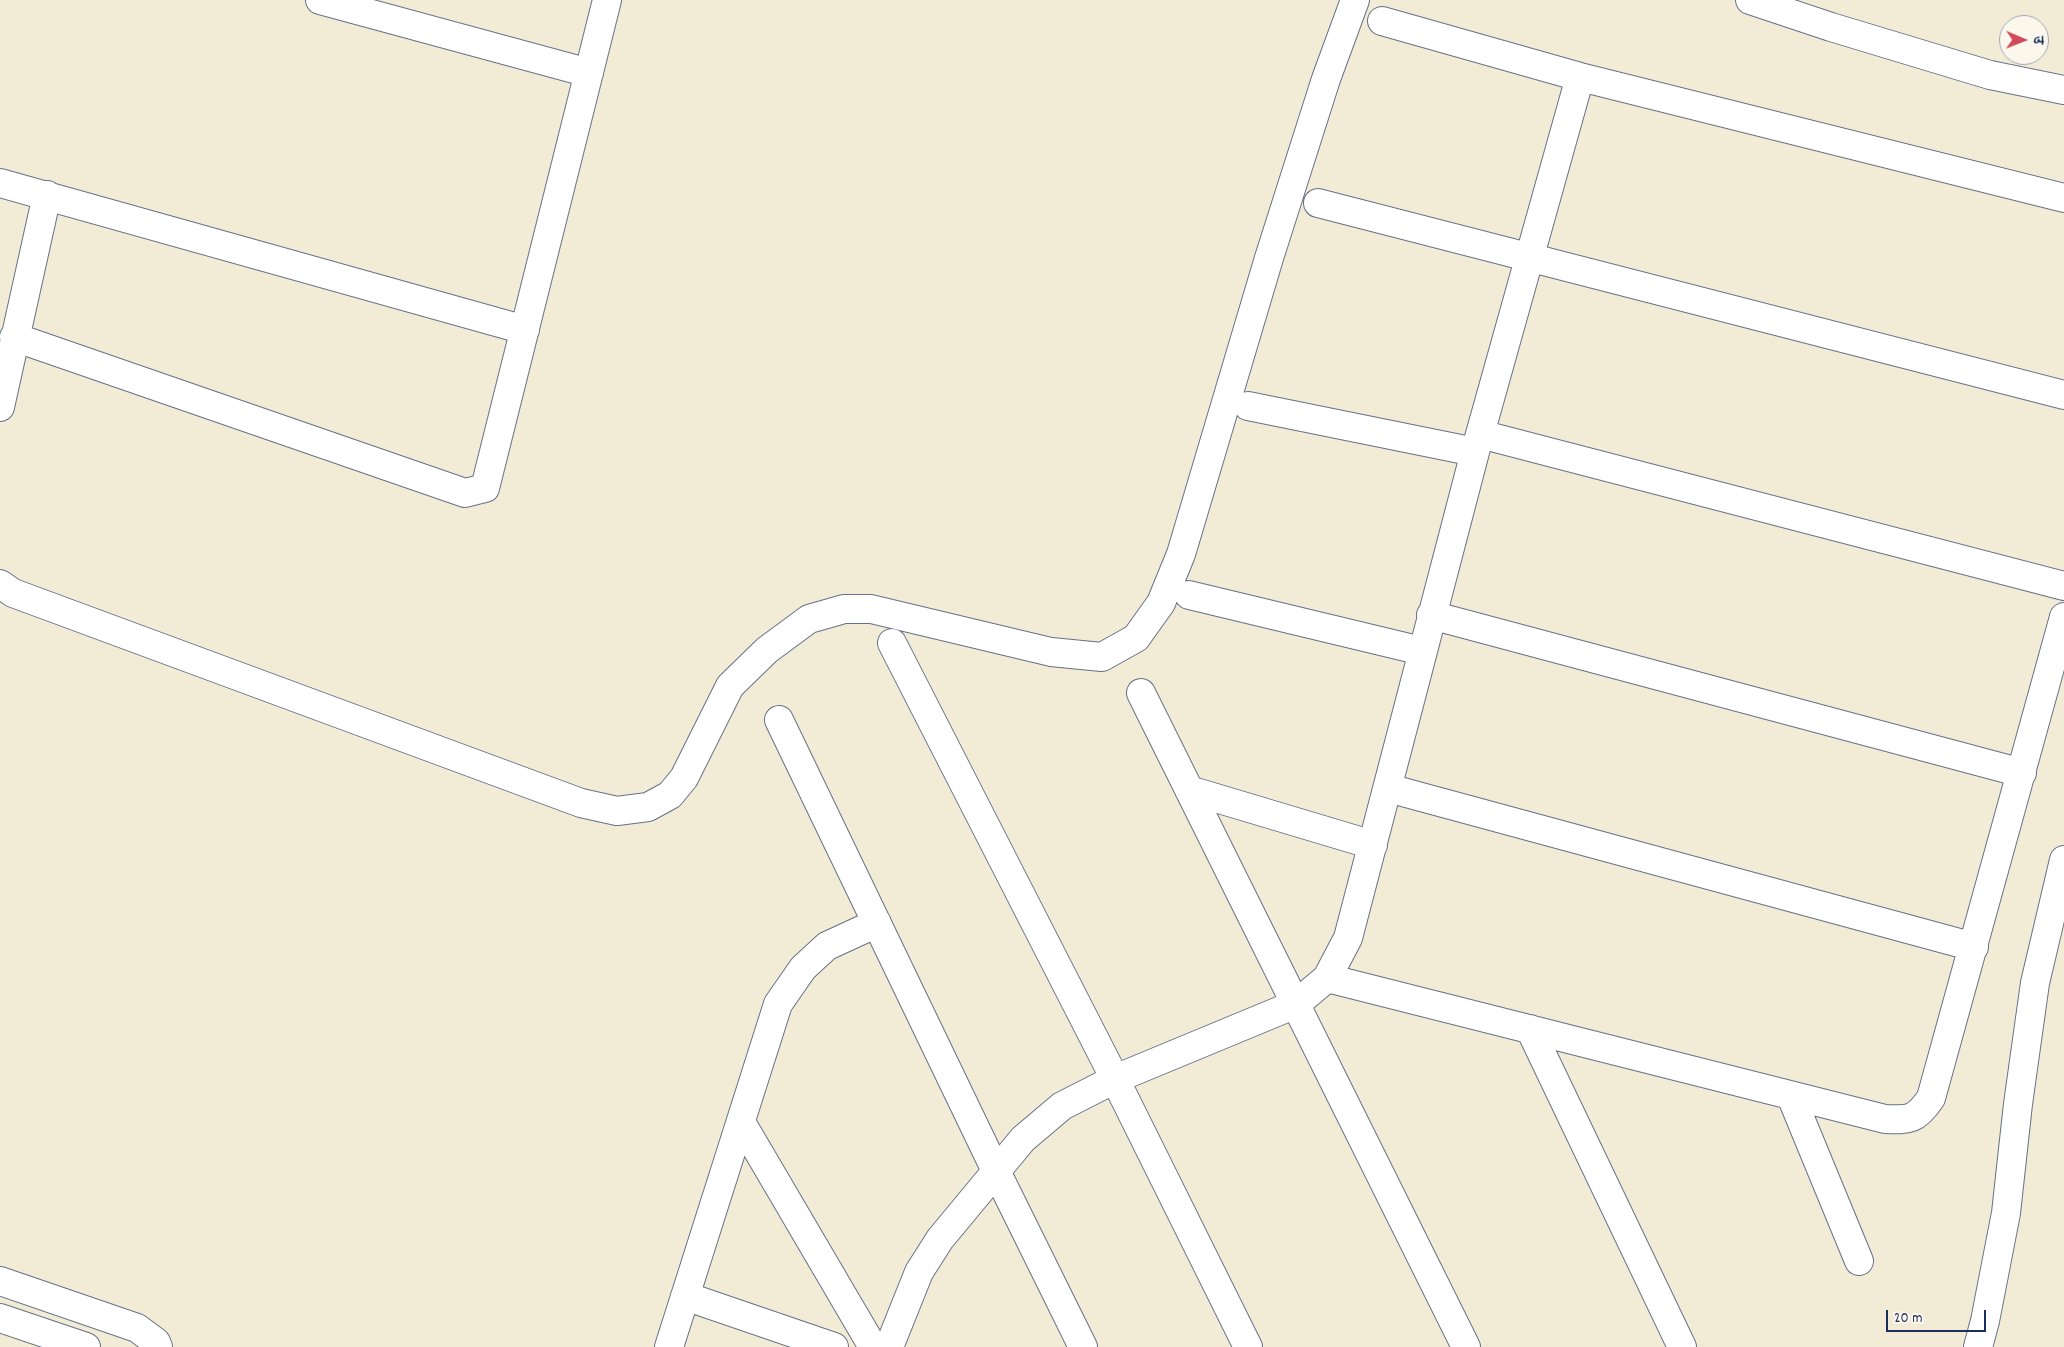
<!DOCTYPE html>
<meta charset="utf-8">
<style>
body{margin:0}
#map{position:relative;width:2064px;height:1347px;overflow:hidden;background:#f2ecd6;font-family:Dekko,"Playpen Sans Deva",sans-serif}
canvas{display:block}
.north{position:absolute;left:1999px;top:15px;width:50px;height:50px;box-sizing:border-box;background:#fbf7ec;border:1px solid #a1a7b3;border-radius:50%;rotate:91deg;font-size:14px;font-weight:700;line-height:20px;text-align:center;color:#1b2f5e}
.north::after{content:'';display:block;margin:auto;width:18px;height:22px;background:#d1495b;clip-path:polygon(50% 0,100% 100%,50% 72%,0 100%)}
.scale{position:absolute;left:1886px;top:1310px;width:100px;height:22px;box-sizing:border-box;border:2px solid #1b2f5e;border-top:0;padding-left:6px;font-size:15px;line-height:18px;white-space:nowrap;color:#1b2f5e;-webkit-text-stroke:4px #fbf7ec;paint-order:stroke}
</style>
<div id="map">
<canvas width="2064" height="1347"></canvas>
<div class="north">उ</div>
<div class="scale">20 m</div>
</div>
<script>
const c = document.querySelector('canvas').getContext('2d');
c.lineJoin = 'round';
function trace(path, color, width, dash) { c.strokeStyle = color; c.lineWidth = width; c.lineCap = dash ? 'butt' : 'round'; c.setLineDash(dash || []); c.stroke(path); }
const street = new Path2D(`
 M320,0L589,73
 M1750,0L1831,27L1990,75L2064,90
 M1382,21L1580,77L2064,198
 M0,183L525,330
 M1318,203L2064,395
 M14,337L465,493L485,488L607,0
 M1248,406L1475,452
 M0,407L47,195
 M1480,434L2064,586
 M0,584L13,593L581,803L617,811L648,807L670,795L684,778L730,686L767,650L809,619L844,609H871L1051,652L1102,657L1136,638L1161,603L1181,554L1269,258L1326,79L1355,0
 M1189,595L1422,651
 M1431,615L2022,773
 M892,643L1115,1079L1248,1347
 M1141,693L1466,1347
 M779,720L996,1171L1083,1347
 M1388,788L1974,947
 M1189,790L1373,845
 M1327,978L1885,1119C1910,1120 1916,1120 1931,1098L2064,617
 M1530,1029L1682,1347
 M1791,1096L1859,1261
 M741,1122L873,1347
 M0,1281L137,1328L156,1342L158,1347
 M685,1296L834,1347
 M0,1318L86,1347
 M669,1347L778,1004L803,968L827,946L877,923
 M889,1347L919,1272L940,1239L1023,1139L1062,1106L1115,1079L1296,1004L1327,978L1348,938L1475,452L1580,77
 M1978,1347L1985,1321L2006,1213L2018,1104L2035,983L2064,860`);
trace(street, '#667188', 30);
trace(street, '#fff', 28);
</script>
